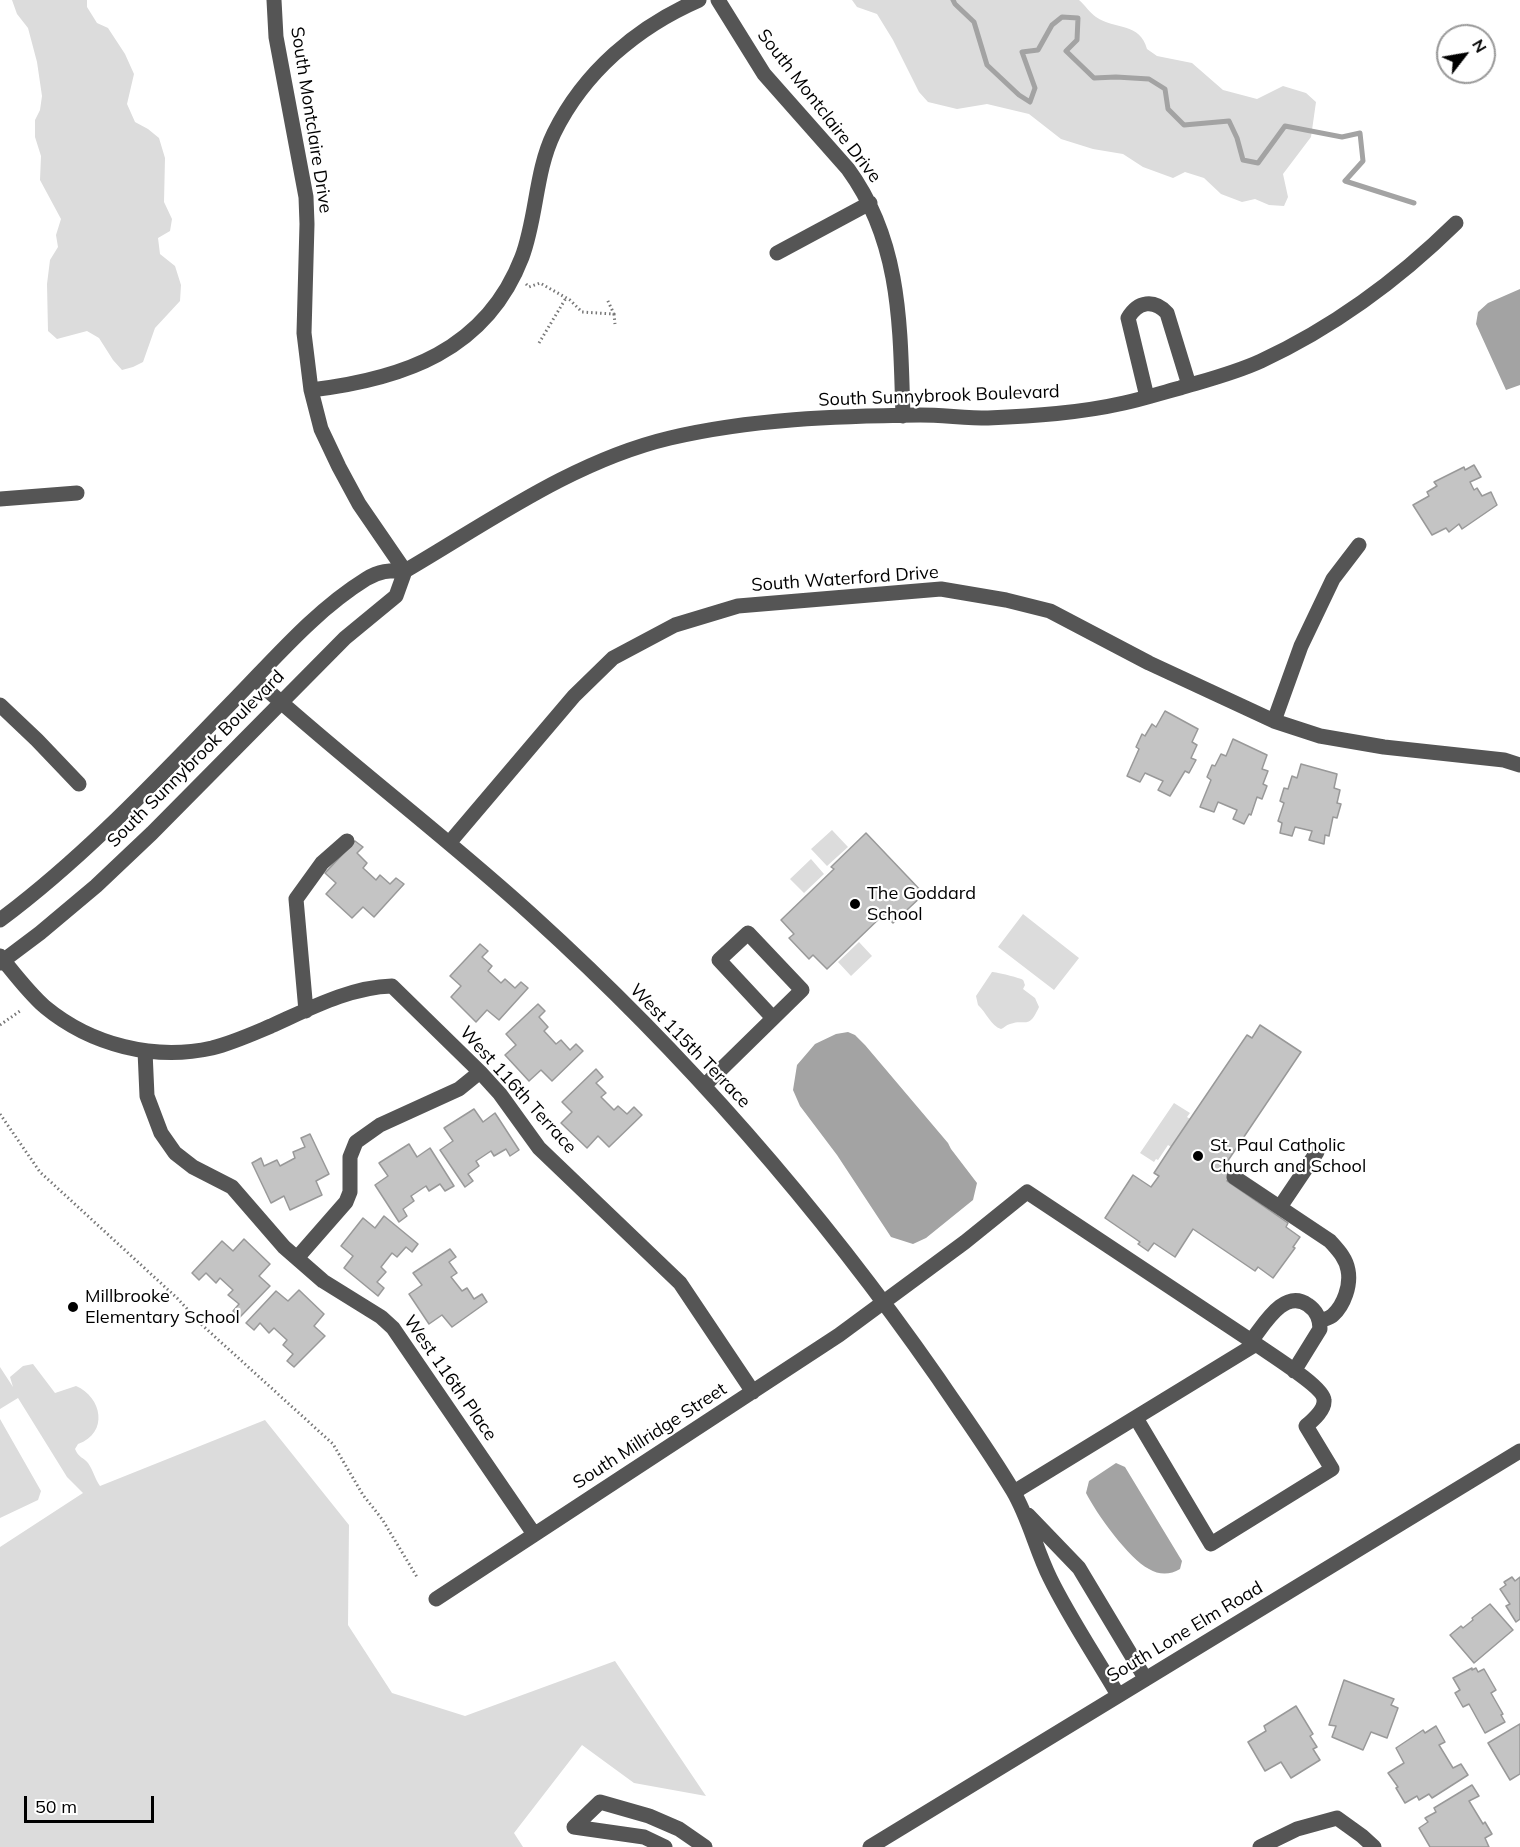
<!DOCTYPE html>
<style>
body{margin:0}
#map{position:relative;width:1520px;height:1847px;overflow:hidden;background:#fff;font-family:Mulish,sans-serif}
canvas{display:block}
.north{position:absolute;left:1436px;top:24px;width:60px;height:60px;box-sizing:border-box;background:#fff;border:2px solid #999;border-radius:50%;rotate:59deg;font-size:16px;font-weight:700;line-height:24px;text-align:center;color:#000}
.north::after{content:'';display:block;margin:auto;width:21px;height:27px;background:#000;clip-path:polygon(50% 0,100% 100%,50% 72%,0 100%)}
.scale{position:absolute;left:24px;top:1796px;width:130px;height:27px;box-sizing:border-box;border:3px solid #000;border-top:0;padding-left:8px;font-size:18px;line-height:21px;white-space:nowrap;color:#000;-webkit-text-stroke:4px #fff;paint-order:stroke}
</style>
<div id="map">
<canvas width="1520" height="1847"></canvas>
<div class="north">N</div>
<div class="scale">50 m</div>
</div>
<script>
const c = document.querySelector('canvas').getContext('2d');
c.lineJoin = 'round';
function fillPath(path, color) { c.fillStyle = color; c.fill(path, 'evenodd'); }
function trace(path, color, width, dash) { c.strokeStyle = color; c.lineWidth = width; c.lineCap = dash ? 'butt' : 'round'; c.setLineDash(dash || []); c.stroke(path); }
function label(font, color, halo, rows, align = 'center') {
  c.font = font + ' Mulish,sans-serif'; c.lineWidth = 4.5; c.setLineDash([]); c.textBaseline = 'middle'; c.strokeStyle = halo; c.fillStyle = color; for (const [text, x, y, turn = 0] of rows) {
    c.save(); c.translate(x, y); c.rotate((+turn || 0) * Math.PI / 180); c.textAlign = isNaN(turn) ? turn : align; if (halo) c.strokeText(text, 0, 0); c.fillText(text, 0, 0); c.restore();
  }
}
const green = new Path2D(`
 M12,0H87V7L97,23L108,28L125,54L134,74L127,104L135,122L148,129L159,138L165,158L164,202L172,219L170,231L158,238L160,254L175,266L181,285L180,301L155,328L143,362L133,367L122,370L113,360L99,338L87,331L57,339L48,331L47,284L50,260L58,247L56,235L61,219L40,180L41,156L35,137V120L40,110L42,96L37,62L28,28L17,14Z
 M852,0H1079C1085,5 1090,13 1096,17C1115,30 1140,22 1147,49L1157,56L1192,63L1223,90L1257,99L1283,86L1306,93L1316,102L1311,137L1283,174L1288,197L1284,206L1269,205L1255,199L1242,202L1221,194L1204,178L1185,172L1173,178L1143,167L1123,154L1093,149L1061,139L1029,114L987,104L957,109L928,102L919,92L893,40L877,14L857,7Z
 M832,830L848,847L827,866L811,849Z
 M811,859L824,874L804,893L790,879Z
 M1023,914L1079,958L1054,990L998,947Z
 M859,942L872,956L851,976L838,962Z
 M992,972C996,972 1021,978 1023,980C1024,981 1024,983 1025,985L1023,989L1035,998L1039,1007C1028,1031 1026,1018 1010,1024C1006,1025 1004,1028 1001,1029C991,1026 986,1012 978,1005L976,996Z
 M1174,1103L1190,1113L1187,1117L1190,1119L1171,1147L1168,1145L1158,1160L1156,1159L1154,1162L1140,1153Z
 M33,1364L55,1393L76,1386C102,1397 109,1433 78,1444L75,1449C79,1458 83,1457 88,1463C93,1470 95,1479 100,1486L265,1420L349,1525L348,1625L392,1693L465,1716L615,1661L706,1796L634,1783L582,1745L514,1833L523,1847H0V1547L83,1493L67,1477L18,1398L0,1409V1367L13,1387L10,1377L23,1366Z
 M0,1419L41,1491L38,1500L0,1518Z`);
const water = new Path2D(`
 M1520,289V385L1506,390L1476,324L1478,312L1488,303Z
 M848,1032L855,1035L865,1045L948,1143L951,1149L977,1183L973,1200L926,1238L913,1244L891,1237L837,1155L800,1106L793,1090L797,1065L815,1044L836,1034Z
 M1116,1463L1125,1467L1182,1561L1180,1569C1170,1575 1159,1575 1149,1569C1129,1559 1096,1513 1086,1493L1089,1481Z`);
const stream = new Path2D(`
 M953,0L955,4L974,22L987,65L1019,95L1030,102L1035,88L1022,52L1038,50L1052,25L1062,17L1078,18L1077,40L1066,51L1094,78L1116,77L1149,79L1165,89L1168,109L1184,125L1229,121L1237,138L1243,160L1258,163L1285,126L1342,137L1360,133L1363,161L1345,181L1414,203`);
const building = new Path2D(`
 M1474,465L1481,477L1470,482L1474,490L1477,488L1482,496L1491,492L1497,505L1462,529L1459,524L1449,532L1446,528L1432,535L1413,505L1429,496L1427,492L1437,486L1434,482L1464,467L1465,470Z
 M1165,711L1198,729L1192,742L1197,745L1191,758L1196,760L1189,773L1185,771L1170,796L1158,790L1163,781L1145,773L1140,782L1127,776L1139,749L1136,747L1142,734L1145,736L1152,724L1156,727Z
 M1233,739L1267,755L1262,769L1268,771L1263,784L1267,786L1262,799L1257,797L1251,815L1249,814L1244,824L1233,819L1237,810L1218,802L1214,812L1200,807L1211,780L1207,777L1212,765L1215,766L1221,754L1226,756Z
 M1301,764L1337,774L1334,788L1340,790L1337,803L1341,804L1337,818L1333,817L1329,836L1325,835L1324,844L1309,840L1312,831L1295,827L1292,836L1280,833L1282,823L1278,821L1284,803L1280,801L1284,788L1288,789L1292,776L1297,778Z
 M866,833L924,894L893,923L884,914L827,969L813,955L809,959L789,938L794,934L781,920L834,869L831,867Z
 M355,841L363,847L357,853L367,863L363,868L376,880L380,875L390,884L396,878L404,884L374,917L363,907L352,918L326,894L336,883L325,873Z
 M480,944L488,951L482,957L492,966L488,971L501,983L505,979L515,988L521,982L528,988L499,1020L487,1010L476,1022L451,997L461,986L450,976Z
 M538,1004L545,1011L539,1017L548,1027L544,1031L556,1044L561,1040L570,1050L576,1044L583,1051L552,1081L541,1070L529,1081L505,1055L516,1045L506,1034Z
 M1260,1025L1301,1052L1225,1165L1234,1171L1227,1181L1288,1223L1286,1227L1300,1237L1293,1247L1295,1248L1273,1278L1258,1267L1255,1271L1193,1229L1175,1257L1154,1243L1148,1251L1138,1244L1140,1242L1105,1218L1133,1175L1151,1187L1159,1176L1154,1173L1171,1147L1247,1035L1252,1038Z
 M596,1069L603,1077L596,1083L606,1093L601,1097L614,1110L618,1106L627,1114L634,1107L642,1115L609,1147L598,1136L587,1148L561,1123L572,1112L562,1102Z
 M474,1109L483,1122L495,1113L519,1150L510,1156L506,1149L494,1156L491,1151L476,1161L479,1166L468,1174L473,1181L465,1187L440,1150L453,1141L444,1128Z
 M310,1134L329,1174L316,1181L322,1195L290,1210L284,1196L271,1203L252,1163L261,1158L264,1166L277,1160L280,1166L295,1158L293,1152L305,1147L301,1138Z
 M409,1144L417,1157L430,1148L454,1186L445,1191L440,1184L429,1191L426,1186L411,1196L414,1201L403,1209L407,1216L399,1222L375,1185L388,1176L379,1163Z
 M384,1216L418,1244L412,1252L406,1247L397,1257L392,1253L381,1267L386,1272L377,1282L384,1288L378,1296L344,1268L353,1256L341,1246L363,1218L375,1228Z
 M244,1239L270,1264L259,1276L270,1286L240,1317L233,1311L239,1304L228,1295L233,1290L220,1278L216,1283L206,1273L199,1280L192,1273L222,1241L233,1251Z
 M450,1249L456,1257L449,1262L457,1273L451,1277L462,1291L467,1288L474,1299L482,1294L487,1302L452,1327L442,1315L429,1324L409,1294L422,1285L413,1273Z
 M299,1290L324,1314L314,1326L325,1336L294,1367L287,1361L293,1354L283,1345L287,1340L274,1328L269,1333L260,1323L254,1330L246,1323L276,1291L288,1301Z
 M1512,1577L1515,1581L1520,1577V1619L1516,1622L1506,1606L1510,1604L1500,1589L1506,1585L1504,1582Z
 M1490,1604L1513,1630L1474,1663L1450,1635L1461,1626L1463,1628L1473,1620L1472,1618Z
 M1472,1668V1670L1476,1668L1478,1672L1484,1669L1496,1690L1491,1693L1503,1714L1501,1715L1505,1722L1485,1733L1469,1704L1463,1707L1455,1693L1460,1690L1453,1678Z
 M1344,1680L1394,1699L1391,1705L1398,1708L1387,1738L1371,1732L1363,1750L1332,1737L1336,1726L1329,1725Z
 M1296,1706L1313,1734L1310,1736L1317,1747L1313,1749L1320,1760L1291,1778L1281,1762L1265,1771L1248,1742L1266,1731L1264,1726Z
 M1520,1724V1774L1510,1780L1488,1743Z
 M1436,1726L1445,1742L1439,1745L1453,1768L1461,1764L1468,1775L1432,1798L1429,1794L1419,1800L1417,1796L1405,1803L1396,1788L1398,1787L1388,1773L1404,1763L1396,1748L1423,1730L1425,1733Z
 M1472,1785L1479,1796L1469,1801L1483,1824L1485,1822L1492,1834L1485,1838L1489,1847H1430L1419,1828L1428,1822L1425,1818L1436,1812L1434,1808Z`);
const path = new Path2D(`
 M526,284L529,287L540,283L570,300L582,312L614,314L607,299
 M614,314L615,324
 M539,343L566,298
 M0,1025L20,1011
 M0,1114L40,1172L177,1298L202,1325L333,1444L363,1495L382,1519L417,1577`);
const minor = new Path2D(`
 M274,0L276,37L306,197L307,224L304,333L311,390L321,429L339,467L359,504L405,571
 M718,0L764,74L848,169C902,243 900,328 903,416
 M777,253L870,203
 M311,390C403,379 486,351 522,257C537,217 535,172 554,133C584,72 637,27 699,0
 M1147,397L1128,318C1138,301 1154,299 1167,313L1189,385
 M0,499L77,493
 M255,679C345,761 443,834 533,916C684,1053 821,1210 938,1378C963,1415 990,1452 1013,1491C1029,1518 1036,1550 1050,1578C1069,1617 1096,1657 1118,1695
 M0,705L37,740L79,784
 M1274,721L1301,646L1333,579L1359,545
 M450,842L574,696L613,658L675,625L738,606L941,589L1006,600L1050,611L1149,663L1274,721L1320,736L1384,747L1504,760L1520,765
 M0,920C87,855 160,776 235,699C276,657 316,610 366,579C379,571 389,570 405,571C489,522 573,461 670,438C751,419 836,416 920,415C942,415 965,418 988,418C1034,416 1080,413 1124,403C1143,399 1161,393 1180,388C1207,380 1235,373 1261,361C1334,327 1399,279 1456,223
 M0,956C14,973 28,992 45,1007C91,1045 154,1061 212,1048C232,1043 252,1034 271,1026C309,1009 350,987 392,986L480,1072L500,1094L539,1148L680,1283L753,1392
 M0,963L40,933L96,886L152,833L345,638L396,596L405,571
 M306,1011L296,899L322,863L347,841
 M145,1051L147,1096L161,1133L175,1153L193,1167L232,1187L284,1247L323,1281L381,1317L393,1328L534,1534
 M704,1086L802,990L748,933L719,960L773,1018
 M1234,1177L1330,1241C1338,1250 1346,1258 1348,1270C1351,1285 1344,1305 1333,1315C1330,1318 1325,1319 1320,1321
 M1280,1207L1317,1152
 M297,1258L346,1202L350,1192V1157L356,1142L380,1125L459,1089L480,1072
 M1251,1341C1264,1325 1284,1288 1308,1305C1317,1311 1320,1319 1320,1329L1294,1371
 M1014,1492L1256,1344C1268,1353 1324,1387 1324,1400C1325,1410 1313,1420 1306,1426L1332,1469L1211,1544L1136,1418
 M1028,1515L1079,1568L1145,1678
 M436,1599L839,1335L965,1242L1027,1192L1256,1344
 M574,1827L600,1802L649,1816L679,1829L705,1847
 M574,1827L644,1837L665,1847
 M870,1847L1520,1451
 M1260,1847L1297,1829L1337,1818L1362,1836L1374,1847`);
const markers = [
 [855,904,6,"#000"],
 [1198,1156,6,"#000"],
 [73,1307,6,"#000"]
];
const streetNames = [
 ["South Montclaire Drive",819,106,52],
 ["South Montclaire Drive",311,120,81],
 ["South Sunnybrook Boulevard",939,396,-2],
 ["South Waterford Drive",845,579,-4],
 ["South Sunnybrook Boulevard",196,759,-45],
 ["West 115th Terrace",690,1046,46],
 ["West 116th Terrace",518,1090,48],
 ["West 116th Place",450,1378,55],
 ["South Millridge Street",650,1436,-33],
 ["South Lone Elm Road",1185,1632,-31]
];
const poiNames = [
 ["The Goddard",867,894],
 ["School",867,915],
 ["St. Paul Catholic",1210,1146],
 ["Church and School",1210,1167],
 ["Millbrooke",85,1297],
 ["Elementary School",85,1318]
];
fillPath(green, '#dcdcdc');
fillPath(water, '#a3a3a3');
trace(stream, '#a3a3a3', 5);
fillPath(building, '#c4c4c4');
trace(building, '#999', 1.5);
trace(path, '#777', 3, [1.5, 3]);
trace(minor, '#555', 15);
for (const [x, y, r, color] of markers) { const dot = new Path2D(); dot.arc(x, y, r, 0, 2 * Math.PI); c.fillStyle = color; c.fill(dot); trace(dot, '#fff', 2); }
label('18px', '#000', '#fff', streetNames);
label('18px', '#000', '#fff', poiNames, 'left');
</script>
